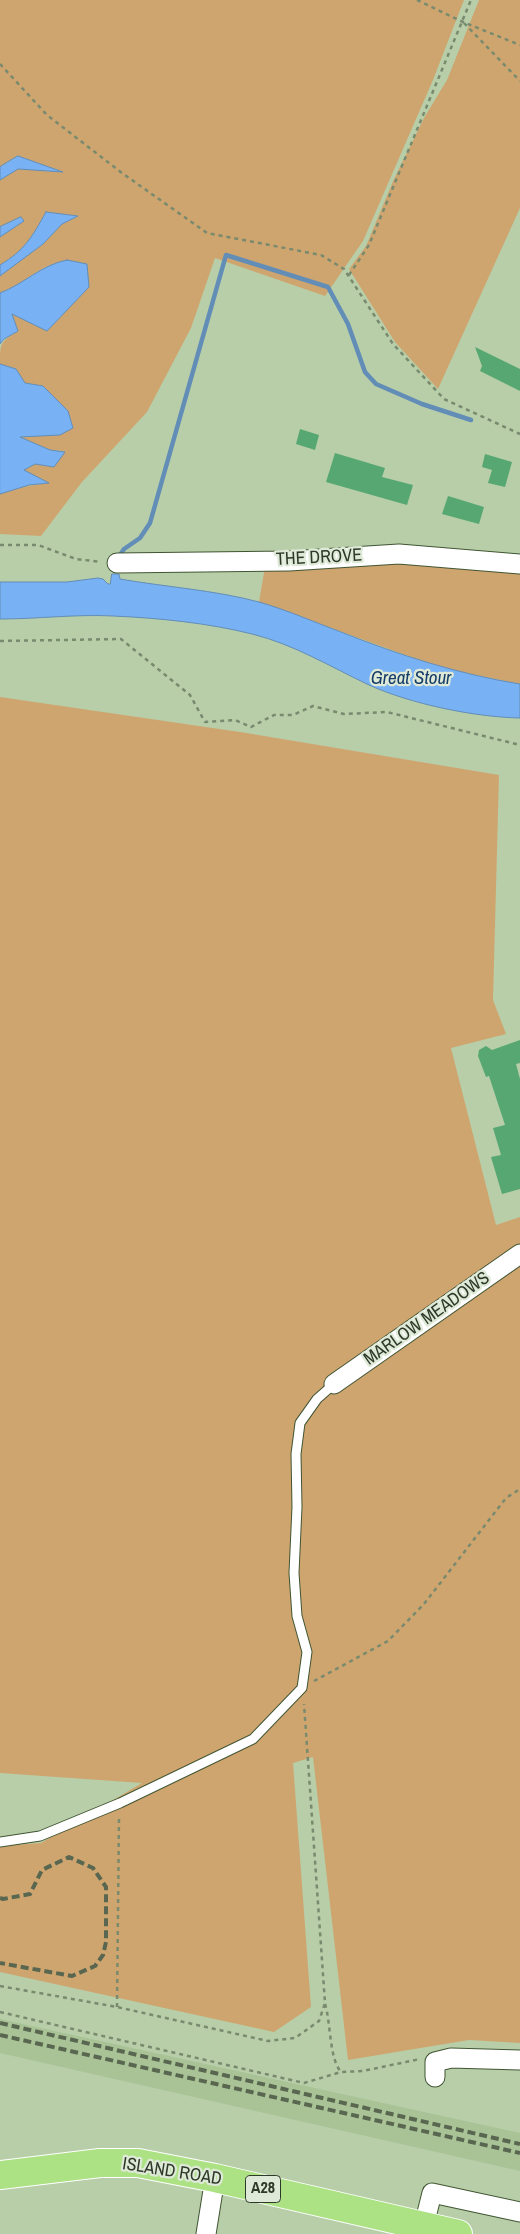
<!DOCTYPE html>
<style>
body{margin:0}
canvas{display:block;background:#b7cea8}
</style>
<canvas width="520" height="2234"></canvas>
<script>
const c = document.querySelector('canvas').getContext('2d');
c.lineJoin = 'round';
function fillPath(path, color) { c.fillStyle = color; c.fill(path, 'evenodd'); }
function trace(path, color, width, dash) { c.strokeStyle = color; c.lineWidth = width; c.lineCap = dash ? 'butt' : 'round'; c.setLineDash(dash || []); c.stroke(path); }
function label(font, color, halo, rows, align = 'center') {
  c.font = font + ' "Archivo Narrow",sans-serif'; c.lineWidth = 4.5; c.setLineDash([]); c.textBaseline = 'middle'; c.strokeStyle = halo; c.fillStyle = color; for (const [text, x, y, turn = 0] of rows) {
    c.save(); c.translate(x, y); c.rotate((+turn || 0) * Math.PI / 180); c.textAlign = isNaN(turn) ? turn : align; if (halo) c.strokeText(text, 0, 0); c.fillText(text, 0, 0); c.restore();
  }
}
const built = new Path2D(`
 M0,2019L520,2133V2171L0,2053Z`);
const green = new Path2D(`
 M0,0H464L433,80L363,241L325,296L215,258L191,328L147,412L82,482L41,536L0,534V494L10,489L47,483L23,470L35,464L54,467L64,451L50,450L19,437L60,435L68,411L43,386L25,383L16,369L0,364C0,343 0,342 18,331L11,313L47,331L89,287L87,264C44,254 35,280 0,293V276L43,244L62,224L77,216L46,212C33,236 24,251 0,265V237L24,221L21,217L0,227V180L18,169L60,171L18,156L0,167Z
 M479,0H520V208L438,389L395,342L349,269L366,246L394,179L424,118L447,80Z
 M392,562L520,567V684L451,670L422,661L259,602L265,567Z
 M0,697L240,732L499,775L493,1000L506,1034L451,1048L496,1225L520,1217V2043L469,2040L348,2060L313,1757L293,1763L311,2007L274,2032L0,1972V1846L41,1843L142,1783L0,1773Z`);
const water = new Path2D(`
 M18,156L63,172L18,169L0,180V167Z
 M46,212L78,216L62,224L43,244L0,276V265C25,250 32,237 46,212Z
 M21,217L24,221L0,237V227Z
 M67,260L87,264L89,287L47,331L12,314L18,331L4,339L0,344V293C24,284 41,265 67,260Z
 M0,364L16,369L25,383L43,386L68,411L73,428L60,435L20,437L50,450L65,452L54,467L35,464L24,470L49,483L29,485L0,494Z
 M112,574H119L120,579C166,587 214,590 259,602C287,610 314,622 341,632C399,655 458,674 520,684V718C474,717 411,704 369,685C331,667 293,644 252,634C208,623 159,618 113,616C76,614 38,619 0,619V582H67L98,578L103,579L108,584H110Z`);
const stream = new Path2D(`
 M118,558L124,549L140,538L150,523L226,255L328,287L348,324L365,372L376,384L422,404L471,420`);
const building = new Path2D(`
 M475,347L520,369V391L480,371L482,366Z
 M300,429L319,435L315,450L296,444Z
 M335,453L385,468L382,477L413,485L407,505L326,482Z
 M485,454L512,462L505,487L488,483L492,470L482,467Z
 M448,496L484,507L479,524L442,514Z
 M520,1040V1063L516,1064L520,1079V1189L502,1194L491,1157L501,1155L493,1128L505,1125L489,1076L486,1077L478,1056L479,1050L486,1046L492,1050Z`);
const path = new Path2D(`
 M417,0L463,22L520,45
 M464,23L520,81
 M0,64L47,115L122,173L207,233L321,255L344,269L393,344L444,399L520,434
 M349,275L369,245L471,0
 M0,545H38L76,559L101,562
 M0,641L121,639L190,695L205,722L235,720L251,727L274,715H293L313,706L344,714L387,712L520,745
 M314,1681L388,1641L424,1604L506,1498L520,1489
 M0,1986L117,2007L268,2041L295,2038L319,2021L325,2003L304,1704
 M325,2004C331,2023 329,2058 341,2072
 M117,2007L119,1817
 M0,2012L304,2083L341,2072L363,2071L420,2059`);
const lane = new Path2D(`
 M0,1842L40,1836L120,1803L253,1739L302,1688L307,1652L297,1616L294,1573L297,1507L296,1454L300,1423L317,1399L334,1384`);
const street = new Path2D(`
 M117,563L289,561L399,554L520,564
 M334,1384L520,1254
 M435,2077V2062L451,2058L520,2060
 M424,2225L432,2193L520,2212
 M206,2234L215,2178`);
const highway = new Path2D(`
 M0,2175L100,2163H138L215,2178L458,2234`);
const rail = new Path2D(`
 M0,1898L3,1899L30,1894L42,1870L69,1857L93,1868L106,1887V1942L103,1955L95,1966L72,1976L0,1963
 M0,2023L520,2144
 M0,2035L520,2153`);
const shields = [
 [263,2189,35]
];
const shieldNames = [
 ["A28",263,2189]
];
const streetNames = [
 ["THE DROVE",319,558,-3],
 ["MARLOW MEADOWS",427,1319,-35],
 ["ISLAND ROAD",172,2172,9]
];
const waterNames = [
 ["Great Stour",411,679]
];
fillPath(built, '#a9c397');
fillPath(green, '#cfa56f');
fillPath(water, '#78b1f4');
trace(water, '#628db7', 1);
trace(stream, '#628db7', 4.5);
fillPath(building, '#56a771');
trace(lane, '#415533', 11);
trace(street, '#415533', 21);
trace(highway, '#fff', 30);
trace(path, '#798a6e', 2.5, [4, 4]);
trace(lane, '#fff', 9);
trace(street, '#fff', 19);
trace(highway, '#ace284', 28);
trace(rail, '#596750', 4, [8, 4]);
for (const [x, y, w] of shields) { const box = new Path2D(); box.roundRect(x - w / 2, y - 13.5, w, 27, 4); c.fillStyle = '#deead7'; c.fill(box); trace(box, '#2f3929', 1); }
label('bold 16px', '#2f3929', null, shieldNames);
label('18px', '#2f3929', '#deead7', streetNames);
label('italic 19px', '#163d68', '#deead7', waterNames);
</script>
